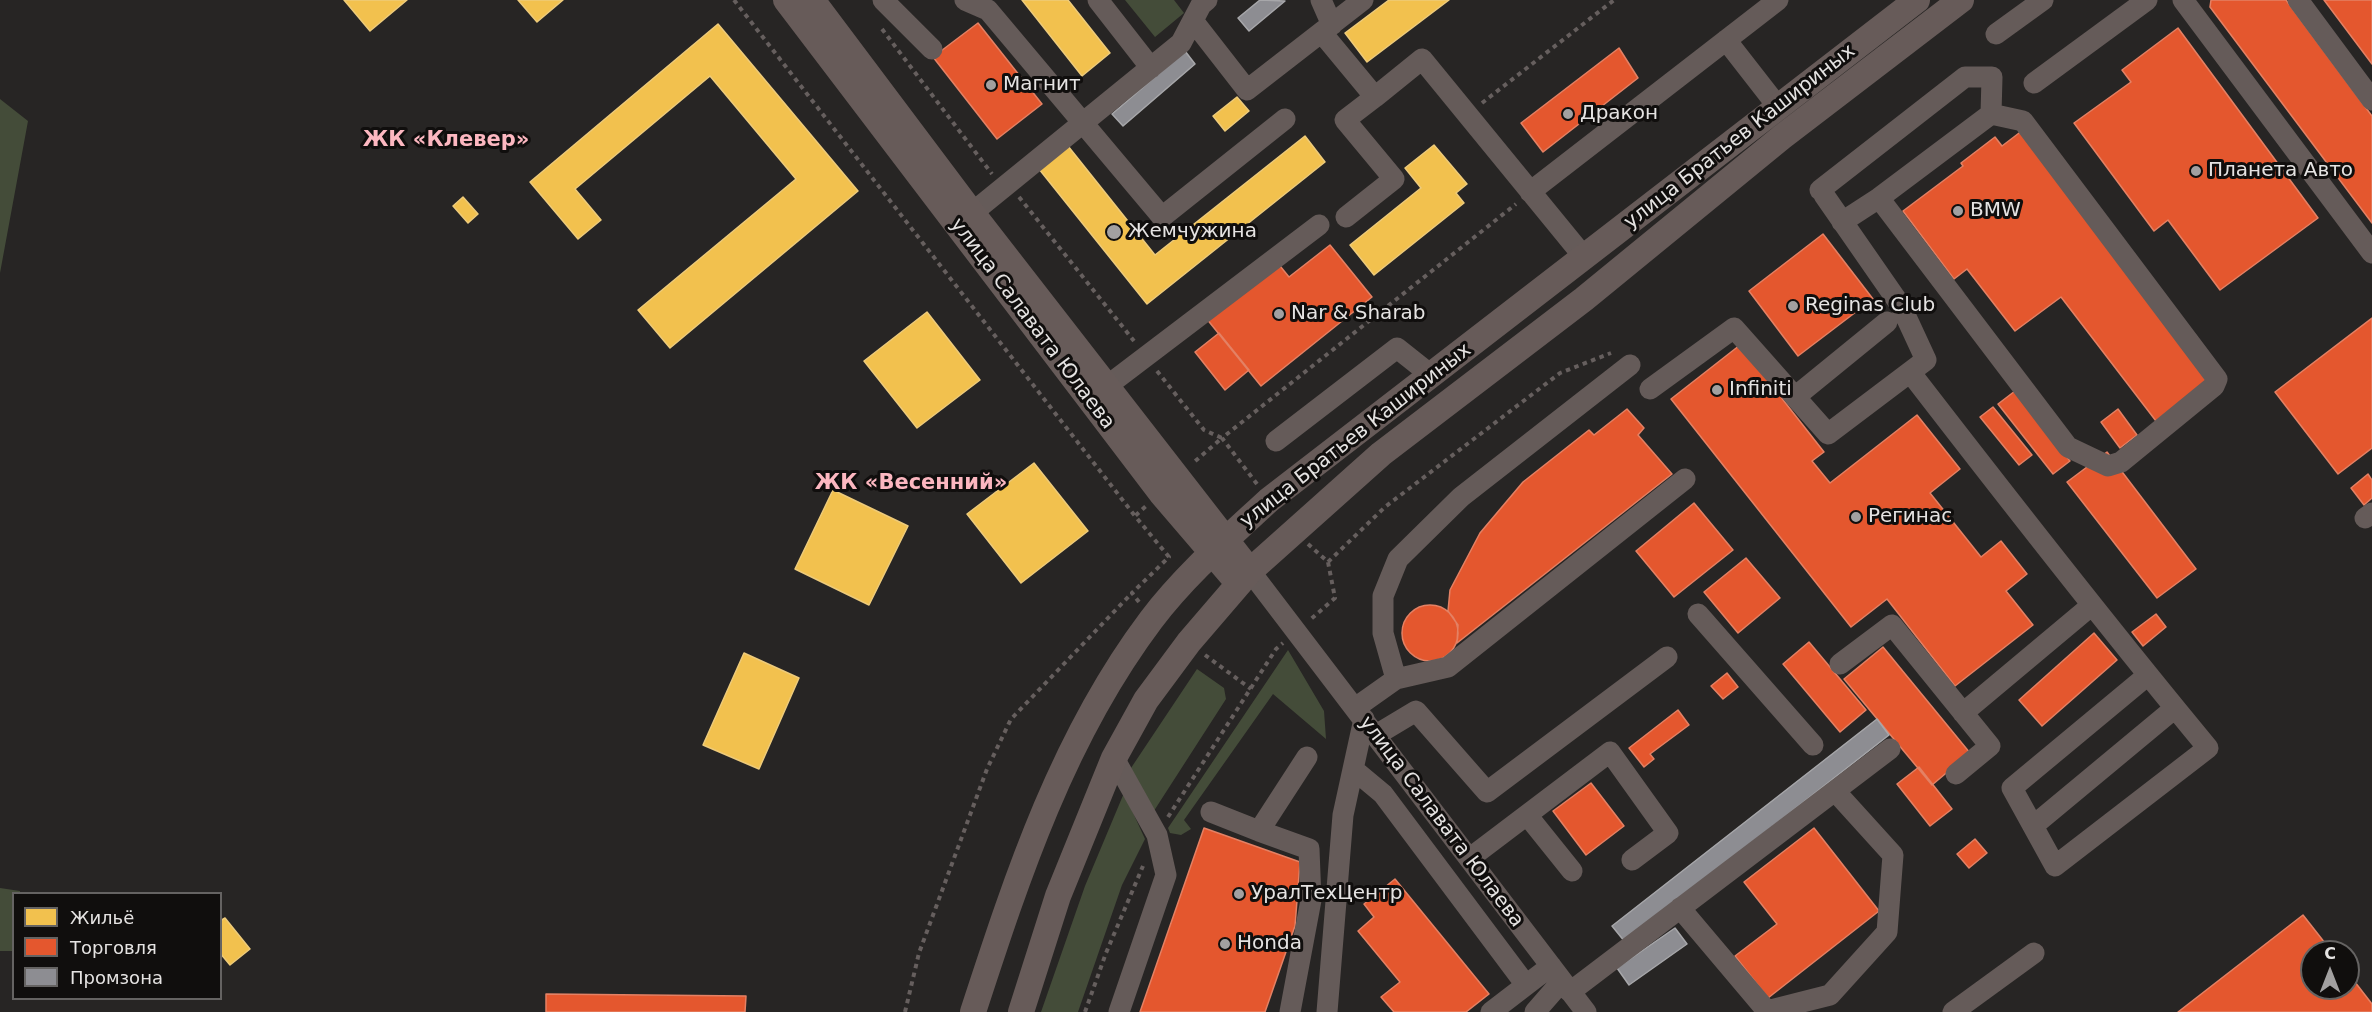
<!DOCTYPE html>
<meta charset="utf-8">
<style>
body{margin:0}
#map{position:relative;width:2372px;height:1012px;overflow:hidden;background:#272524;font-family:"DejaVu Sans",sans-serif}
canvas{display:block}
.legend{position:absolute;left:12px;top:892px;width:210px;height:108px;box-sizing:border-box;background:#100e0d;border:2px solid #656362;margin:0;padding:8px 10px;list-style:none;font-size:18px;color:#e5e3e2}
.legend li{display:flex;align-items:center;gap:12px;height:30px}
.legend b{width:30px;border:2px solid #656362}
.north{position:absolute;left:2300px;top:940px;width:60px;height:60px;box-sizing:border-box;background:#100e0d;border:2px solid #656362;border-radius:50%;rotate:0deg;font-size:16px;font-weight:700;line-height:24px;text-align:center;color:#e5e3e2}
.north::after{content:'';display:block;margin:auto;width:21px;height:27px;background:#a2a0a0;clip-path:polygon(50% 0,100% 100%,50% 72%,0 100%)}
</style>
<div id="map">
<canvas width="2372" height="1012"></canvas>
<ul class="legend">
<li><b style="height:16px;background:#f2c14e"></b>Жильё</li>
<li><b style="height:16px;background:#e4572e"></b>Торговля</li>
<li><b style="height:16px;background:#8d8d92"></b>Промзона</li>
</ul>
<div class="north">С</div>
</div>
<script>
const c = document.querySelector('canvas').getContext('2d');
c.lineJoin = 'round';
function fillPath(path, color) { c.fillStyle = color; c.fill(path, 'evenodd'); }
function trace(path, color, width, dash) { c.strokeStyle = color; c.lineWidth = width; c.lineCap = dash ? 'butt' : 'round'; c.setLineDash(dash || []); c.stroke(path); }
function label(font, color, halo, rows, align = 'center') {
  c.font = font + ' "DejaVu Sans",sans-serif'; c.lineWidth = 6; c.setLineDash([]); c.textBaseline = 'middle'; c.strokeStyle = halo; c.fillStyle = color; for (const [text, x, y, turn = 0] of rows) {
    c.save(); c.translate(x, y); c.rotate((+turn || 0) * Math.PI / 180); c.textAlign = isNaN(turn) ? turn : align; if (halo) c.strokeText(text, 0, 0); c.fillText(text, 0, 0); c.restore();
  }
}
const green = new Path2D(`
 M1125,0H1174L1184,13L1155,37Z
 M0,99L28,121L0,273Z
 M1288,650L1324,711L1326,739L1273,694L1184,820L1191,829L1181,835L1170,833L1168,828Z
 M1197,669L1224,688L1226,699L1150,817L1131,768Z
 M1124,793L1145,839L1122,885L1078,1012H1041L1085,886Z
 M0,888L20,891V893L14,894L13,951H0Z`);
const homes = new Path2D(`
 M344,0H407L370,31Z
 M518,0H563L537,22Z
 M1022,0H1068L1110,53L1082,76Z
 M1389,0H1449L1367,62L1345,33Z
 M718,24L858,191L670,348L638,310L796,179L710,76L575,189L601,220L578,239L530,182Z
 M1237,97L1249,111L1225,131L1213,116Z
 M1305,136L1325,162L1147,304L1035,164L1064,141L1155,255Z
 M1434,145L1467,184L1456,193L1464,203L1374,275L1350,245L1421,188L1405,168Z
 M463,197L478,214L468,223L453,206Z
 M927,312L980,380L917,428L864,361Z
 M1034,463L1088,531L1021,583L967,514Z
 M833,490L908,526L869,605L795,569Z
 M744,653L799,678L759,769L703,745Z
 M225,918L250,949L230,965L220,953V921Z`);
const shops = new Path2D(`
 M2211,0H2286L2372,116V223L2210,7Z
 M2324,0H2372V64Z
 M978,23L1042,104L997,139L933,57Z
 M2178,28L2318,218L2220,290L2168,220L2154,231L2074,123L2131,82L2122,70Z
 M1619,48L1638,78L1543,152L1521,123Z
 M2023,130L2212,378L2156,421L2061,297L2015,331L1967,269L1954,279L1903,211L1963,166L1961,163L1995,137L2002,146Z
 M1823,234L1873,299L1798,356L1749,291Z
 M1330,245L1372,297L1261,386L1206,318L1276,261L1289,277Z
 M2372,318V448L2338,474L2275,392Z
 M1219,333L1249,370L1225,390L1195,352Z
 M1740,345L1824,452L1812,461L1830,483L1917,415L1960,469L1930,493L1981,557L2001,541L2027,574L2006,591L2033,625L1955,686L1887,599L1851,627L1671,399Z
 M2015,391L2070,461L2053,474L1998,404Z
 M1993,407L2032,455L2019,465L1980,417Z
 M1627,409L1644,428L1638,435L1672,474L1457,643L1458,625L1448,611L1450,590L1480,533L1523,482L1589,430L1594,435Z
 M2118,409L2137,435L2120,448L2101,422Z
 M2107,452L2196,569L2157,598L2067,482Z
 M2368,474L2372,480V498L2364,505L2351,488Z
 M1694,503L1733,550L1674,597L1636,551Z
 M1746,558L1780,598L1738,633L1704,592Z
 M1402 633a28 28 0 1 1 56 0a28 28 0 1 1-56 0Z
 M2156,614L2166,627L2143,646L2132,632Z
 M2094,633L2117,660L2042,726L2019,700Z
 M1809,642L1866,710L1840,732L1783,664Z
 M1883,647L1970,753L1932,785L1844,679Z
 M1727,673L1738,687L1723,699L1711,686Z
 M1678,710L1689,725L1650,754L1654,759L1644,767L1629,748Z
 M1919,767L1952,809L1930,826L1897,784Z
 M1591,783L1624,826L1586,855L1553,811Z
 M1204,828L1300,862L1295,926L1265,1012H1140Z
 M1814,828L1879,911L1768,998L1735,956L1777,924L1744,882Z
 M1975,839L1987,853L1969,868L1957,854Z
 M1395,879L1489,994L1466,1012H1394L1381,997L1400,982L1358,931L1374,917L1364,904Z
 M2303,915L2332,952H2312V988H2348V973L2372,1004V1012H2178Z
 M546,994L746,996L745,1012H546Z`);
const industry = new Path2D(`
 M1260,0L1285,1L1249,31L1238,18Z
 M1185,51L1195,64L1123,126L1112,114Z
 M1877,719L1889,735L1625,942L1612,926Z
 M1675,928L1687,944L1629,985L1617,968Z`);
const path = new Path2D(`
 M734,0L1135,516
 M882,29L992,174
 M1482,103L1614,0
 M1019,197L1134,341
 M1157,371L1204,430L1222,438L1193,463
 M1257,484L1222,438L1516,204
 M1308,544L1328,562L1335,598L1311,619
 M1328,562L1385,507L1560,373L1611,353
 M1139,602L1132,593L1169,557L1135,516L1146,506
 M1205,655L1251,689
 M1168,817L1276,649L1283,643
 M905,1012L919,953L987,769L1011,719L1132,593
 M1085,1012L1106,953L1143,866`);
const minor = new Path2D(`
 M883,0L932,49
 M965,0L988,10L1162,217L1285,119
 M1098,0L1151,68
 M1321,0L1332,25
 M2183,0L2372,253
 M2298,0L2372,100
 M1194,22L1247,90L1363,0
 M1322,33L1375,97L1422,59L1584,257
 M1996,34L2043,0
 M1726,40L1779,108
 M2034,83L2147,0
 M1820,190L1965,77H1992L1991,114L1879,198L1842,222
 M1530,192L1778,0
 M1879,198L2068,447L2108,466L2121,462L2214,386L2217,379L2023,121L1991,114
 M972,213L1181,43L1201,5L1207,0
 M1346,217L1394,179L1345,120L1375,97
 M1910,372C2008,499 2106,625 2208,748L2055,866L2012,788L2148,675
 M1107,386L1319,225
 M1650,389L1734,328L1828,434L1926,360L1901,306L1824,195
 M1795,397L1887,322
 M1276,441L1397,348L1431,375
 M2365,518L2372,513
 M1250,571L1586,1012
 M1698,614L1813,745
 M1840,664L1892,625L1990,746L1956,774
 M1396,679L1448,667L1685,479
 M1355,708L1396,679L1383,633V596L1398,559L1461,497L1630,365
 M1963,713L2092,605
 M1376,735L1416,711L1487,792L1667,657
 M1114,758L1157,835L1166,875L1119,1012
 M1353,769L1383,794L1526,985
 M1211,812L1259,831L1307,757
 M1527,815L1572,871
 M2033,826L2175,708
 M1259,831L1309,849L1311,900L1290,1012
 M1470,858L1610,752L1668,833L1632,860
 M1680,908L1767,1011L1830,995L1887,932L1893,855L1835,791
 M1570,992L1890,749
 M1327,1012L1343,815L1364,719
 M1491,1012L1551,966
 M1535,1012L1562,981
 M1953,1012L2034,953`);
const major = new Path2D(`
 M786,0L1161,493L1239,584
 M812,0L972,213L1250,571
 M973,1012C1018,874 1063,737 1151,620C1185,575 1228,538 1269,500L1917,0
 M1021,1012L1058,896L1114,758L1146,700L1189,642L1250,571L1381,454L1584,299L1782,137L1961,0`);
const markers = [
 [991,85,6,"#a2a0a0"],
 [1568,114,6,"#a2a0a0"],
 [2196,171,6,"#a2a0a0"],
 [1958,211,6,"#a2a0a0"],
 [1114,232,8,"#a2a0a0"],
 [1793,306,6,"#a2a0a0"],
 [1279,314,6,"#a2a0a0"],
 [1717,390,6,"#a2a0a0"],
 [1856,517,6,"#a2a0a0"],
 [1239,894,6,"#a2a0a0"],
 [1225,944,6,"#a2a0a0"]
];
const poiNames = [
 ["Магнит",1003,85],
 ["Дракон",1580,114],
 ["Планета Авто",2208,171],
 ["BMW",1970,211],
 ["Жемчужина",1128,232],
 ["Reginas Club",1805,306],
 ["Nar & Sharab",1291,314],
 ["Infiniti",1729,390],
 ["Регинас",1868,517],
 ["УралТехЦентр",1251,894],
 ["Honda",1237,944]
];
const streetNames = [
 ["улица Братьев Кашириных",1740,137,-38],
 ["улица Салавата Юлаева",1032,324,53],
 ["улица Братьев Кашириных",1356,436,-38],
 ["улица Салавата Юлаева",1441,822,53]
];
const neighbourhoodNames = [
 ["ЖК «Клевер»",446,141],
 ["ЖК «Весенний»",911,484]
];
fillPath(green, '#444c39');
fillPath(homes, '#f2c14e');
trace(homes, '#eecb7a', 1.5);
fillPath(shops, '#e4572e');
trace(shops, '#e48164', 1.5);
fillPath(industry, '#8d8d92');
trace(industry, '#a7a7aa', 1.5);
trace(path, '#665f5e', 4, [4.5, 4.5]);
trace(minor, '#655b59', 21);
trace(major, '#675b59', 26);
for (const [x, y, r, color] of markers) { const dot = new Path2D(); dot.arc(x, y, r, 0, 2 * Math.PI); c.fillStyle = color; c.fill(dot); trace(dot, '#100e0d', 2); }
label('20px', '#e5e3e2', '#100e0d', poiNames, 'left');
label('20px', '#e5e3e2', '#100e0d', streetNames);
label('bold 21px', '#fcb7c0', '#100e0d', neighbourhoodNames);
</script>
